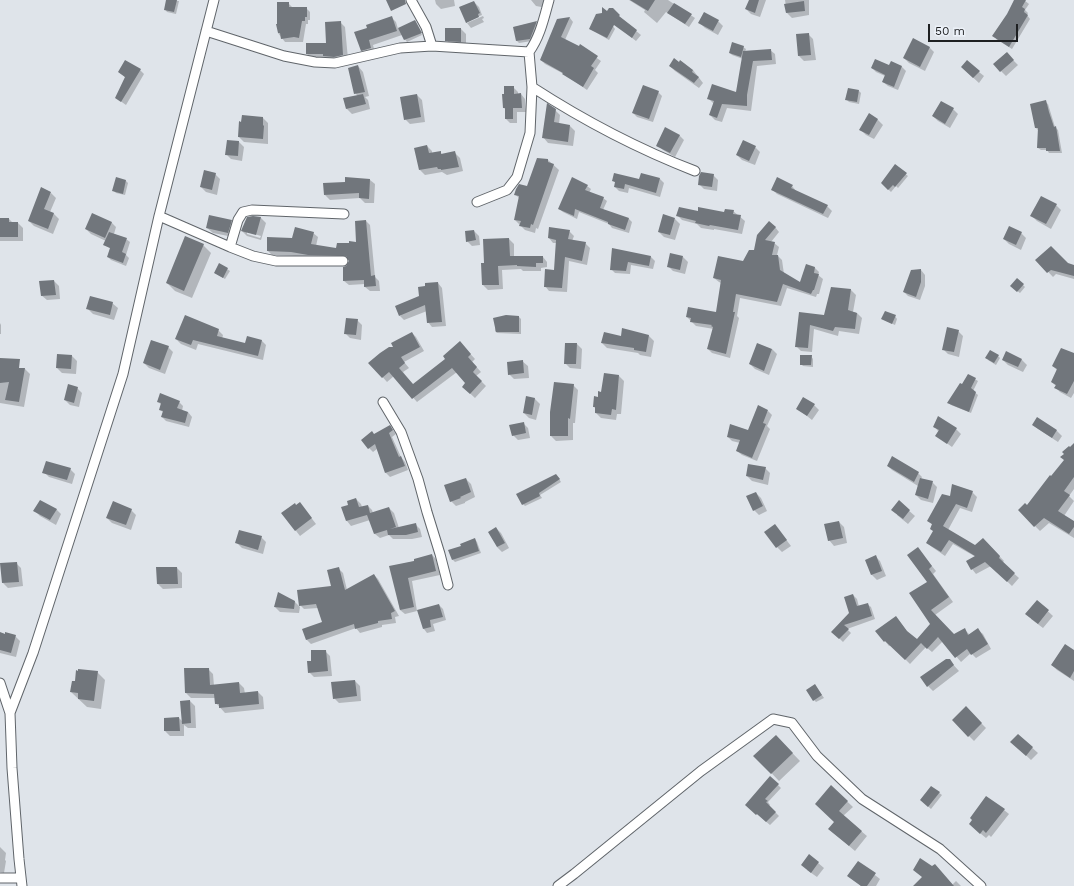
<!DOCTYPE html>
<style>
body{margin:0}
#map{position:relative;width:1074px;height:886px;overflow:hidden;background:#dfe4ea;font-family:"Work Sans",sans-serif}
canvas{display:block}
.scale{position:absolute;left:928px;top:24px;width:90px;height:18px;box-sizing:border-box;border:2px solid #1e2022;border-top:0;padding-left:5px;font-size:12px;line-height:14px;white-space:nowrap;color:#1e2022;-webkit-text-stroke:3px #ecf1f8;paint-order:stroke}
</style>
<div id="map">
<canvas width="1074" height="886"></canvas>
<div class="scale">50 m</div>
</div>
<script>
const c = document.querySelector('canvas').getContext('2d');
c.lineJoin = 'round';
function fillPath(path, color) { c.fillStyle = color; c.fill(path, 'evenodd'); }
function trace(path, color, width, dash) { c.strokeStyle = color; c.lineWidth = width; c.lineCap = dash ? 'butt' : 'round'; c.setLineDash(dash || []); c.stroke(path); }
const shadow = new Path2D(`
 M167,0L179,1L176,14L167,12L165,9Z
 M435,0H454L455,6L441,9L436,4Z
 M531,0H550L547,8L536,6Z
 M629,0H668L695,18L689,27L666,12L657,23L644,12L645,10Z
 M750,0H766L760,17L751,14L746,9Z
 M785,0H809V15L792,18L787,13Z
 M1015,0H1024L1029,4L1025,10L1028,13L1027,15L1030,19L1012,49L996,39Z
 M474,2L479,7L482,15L467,21V23H466Z
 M288,3L292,7L306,8L310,12V20H308V24H306L303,42H285L278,33Z
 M483,16L484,18L482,19L484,22L471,28L467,23Z
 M392,18L396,22L398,29L414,22L422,35L407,42L402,35L373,45L375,53L366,55L361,50L356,33Z
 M570,18L573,22L565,40L579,47L580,46L601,61L595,70L598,73L587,90L564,74L545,64L541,60L557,20Z
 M623,20L641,35L636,41L622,30Z
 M718,21L723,26L718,35L705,28L700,23Z
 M340,22L345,27L348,59L311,58L307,54L327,44Z
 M536,22L538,24L532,41L519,43L517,41L514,27Z
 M613,26L615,29L609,40L590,29Z
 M461,29L466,34V46L452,45L446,40Z
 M808,34L813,39L816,60L804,61L799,56L797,35Z
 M743,47L746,49L745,52L770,50L775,54L776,64L757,66L751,111L727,108L722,122L715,120L710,115L714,104L709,99L737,93L743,59L732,55L730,53Z
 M929,47L934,52L925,71L909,63L904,58Z
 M1006,53L1018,65L1006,76L994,64Z
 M358,66L363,72L369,96L365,97L368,100L370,109L352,114L347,109L344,99L358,96L355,93Z
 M670,66L693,70L703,83L699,88L675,71Z
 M890,66L902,67L906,71L898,90L888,86L883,82L885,76L876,72L872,68Z
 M140,70L144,74L126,105L116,98L126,78L119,72Z
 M967,72H979L984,76L979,83Z
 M513,87L518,92V94H521L525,99L526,112H517V123H510L506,119V110L504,108L503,95Z
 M859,91L861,93L859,104L849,102L847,100Z
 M658,92L662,96L653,122L637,117L633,113Z
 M417,95L422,100L425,122L410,124L405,119Z
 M1045,102L1048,104L1055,127L1058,130L1062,153H1049L1047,150H1041L1038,148L1039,131L1036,128Z
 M953,109L958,114L950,128L938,121L933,116Z
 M555,110L560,115L559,124L570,126L575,131L573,146L548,143L543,137Z
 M869,115L878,120L883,125L874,139L866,135L861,130Z
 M263,118L268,123V144L244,142L239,137L242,123Z
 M679,135L684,140L675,157L663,150L658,145Z
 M228,141L239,142L244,147L242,161L231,159L226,154Z
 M427,146L432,151V154L440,152L443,155L455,153L460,158L463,171L447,175L442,172L425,175L420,170Z
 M755,147L760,152L755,165L742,160L737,155Z
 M548,160L559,170L538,229L536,228L535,233L525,230L515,220L520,199L515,194L528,187Z
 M895,166L908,176L898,188L896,186L891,192L882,183Z
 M215,174L220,179L217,195L206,192L201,187Z
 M713,175L718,180L717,191L704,189L699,184Z
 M346,178L370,180L375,184L374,203H365L360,198L330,200L325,195L346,182Z
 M778,178L792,186L797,192L827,206L832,211L828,218L777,194L772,189Z
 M117,179L126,181L128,183L125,195L116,193L113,190Z
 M660,179L664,183L660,197L629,188L628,193L619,191L615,187L616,183L613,180Z
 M587,186L591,189L589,193L603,198L607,201L603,210L629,219L632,222L629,233L612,228L609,224L579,212L577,219L563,212L559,209Z
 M51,193L56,198L50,212L54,214L59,219L53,234L34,226L29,221Z
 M1042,197L1056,205L1061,210L1051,229L1037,221L1032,216Z
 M733,211L745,221L742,234L714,229V230L701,228L697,224L682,220L678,216L698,212L725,213Z
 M253,217L261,218L266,223L261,240L247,236L242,231ZM247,232L261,236L260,238L247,234Z
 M0,219H9L13,223H18L23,228V241H0Z
 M675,219L680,224L675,240L664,237L659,232Z
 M231,221L236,226L233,237L213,233L207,228Z
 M366,221L370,225L375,277L379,281L380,291H370L365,287V284L349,285L344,281L347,267L350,261L349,260L313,259L296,256L272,255L268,251L292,239L313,233L318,237L316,246L337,249L357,243Z
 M111,222L116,227L114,234L126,239L130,242L126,255L129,258L126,266L111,260L108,257L111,249L105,245L106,241L91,234L86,229Z
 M775,227L779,232L771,242L774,243L779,247L777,255L782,260L784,274L800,283L807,266L815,268L819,272L818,275L823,279L819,294H817L816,297L787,288L781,306L740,298L737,316L739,318L730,358L712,353L708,349L714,329L696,326L687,317L717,313L721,283L719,282L714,278L744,262Z
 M474,231L479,236L480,245L472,246L467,241Z
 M569,231L574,236L572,241L585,243L590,248L587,265L569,261L567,292L549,291L545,286L555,271L557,243H553L549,238Z
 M1021,233L1026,238L1021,250L1009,244L1004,239Z
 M509,239L514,244V257H543L547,262V267L541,268V271H523L521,269L502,270L503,289L488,290L483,285L485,264Z
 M203,245L211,253L192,298L175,291L167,283Z
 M613,250L651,257L655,261L653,269L631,265L630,274L615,273L611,269Z
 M683,257L688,262L685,274L673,271L668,266Z
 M1037,260L1074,266V279L1056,274L1053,277Z
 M227,269L230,271L225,279L215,273Z
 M921,270L925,275V286L920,300L908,296L904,292Z
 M1017,279L1025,287L1020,293L1011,286Z
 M54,281L59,286L60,299L47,300L41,295Z
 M438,283L442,288L446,326L432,327L428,322L427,311L404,320L400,316L420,297Z
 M832,288L851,290L856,295L853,312L857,313L862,318L859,334L839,331L838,336L814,329L812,352L801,351L796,346L800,313L825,316Z
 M112,303L118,308L114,320L93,314L88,309Z
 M895,316L897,319L895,325L882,319Z
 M519,317L521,319V334L497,333L495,331V319Z
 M357,320L362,325L361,340L350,338L345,333Z
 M0,323L1,325V334H0Z
 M623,329L649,336L654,341L651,357L640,355L638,353L607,348L602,343L622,337Z
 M218,330L223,335L222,339L246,345L262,341L266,345L263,360L198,344L196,350L181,344L176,339Z
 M958,331L963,336L959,357L948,354L943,349Z
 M412,333L416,337L424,351L404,362L409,368L403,372L413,385L464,347L475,359L472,362L481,372L476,376L486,386L475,398L463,387L467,383L457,372L417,402L394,376L387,382L370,363L394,347Z
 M577,344L582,349L581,369L570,368L565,363Z
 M168,347L173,352L165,374L149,368L144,363Z
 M772,349L777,354L769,375L755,369L750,364Z
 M1074,354V393L1071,398L1060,392L1056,388V386L1052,382L1057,370L1053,366Z
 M58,355L72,356L77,361L76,374L62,373L57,368Z
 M811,356L813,359V367L803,366L801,364Z
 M998,356L1000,358L996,365L988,360Z
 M1003,360H1022L1027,365L1023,372L1008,365Z
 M522,361L528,366L529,378L514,379L509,374Z
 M25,369L30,374L24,407L0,403V372Z
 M605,374L619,376L624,381L621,414H617L616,420L601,418L596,413V409L594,407L602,393Z
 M968,375L978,381L973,391L978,395L971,413L951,405L949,403L962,386Z
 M573,385L578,390L575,423H573V440L556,441L551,436Z
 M77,388L82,393L79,407L70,405L65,400Z
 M527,397L535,399L540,404L536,420L529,418L524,413Z
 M158,402H179L183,406L182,411L188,412L192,417L189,427L166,421L162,417L163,412L160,410L162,405Z
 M814,405L819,410L812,420L797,408Z
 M768,411L772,415L767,426L770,429L757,461L742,455L737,451L740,443L732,441L728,437L748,431Z
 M1037,418L1057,431L1062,436L1058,442L1038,429L1033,425Z
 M523,423L528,428L530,438L518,440L513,435Z
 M390,426L396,434L392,437L401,457L405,462L408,470L390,477L386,473L377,449L373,452L369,448L374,435Z
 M934,426L956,429L961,434L952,447L937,436L938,431Z
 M1074,452V489L1069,496L1074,501L1064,516L1074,522V538L1049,523L1040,531L1019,510L1027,506Z
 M888,466L918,473L922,477L921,479L932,482L937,487L933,503L921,500L916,495L918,486L892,470Z
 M765,468L770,473L768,485L752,481L747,476Z
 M70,469L75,474L72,484L49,477L44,472Z
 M558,477L561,482L540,495L542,498L525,506L523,504Z
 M466,479L471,484L475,497L465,502V503L456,506L451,501Z
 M972,492L977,497L972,512L960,508L948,530L975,546L983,539L1004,561L1002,563L1019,578L1012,586L991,566L976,574L972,569L976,557L953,544L945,556L932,547L927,543L934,532L933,525L928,521L951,497Z
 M756,493L761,498L767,511L759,515L754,510Z
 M356,499L361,504L362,507L368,506L372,510L373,513L389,508L394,513L399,528L415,524L420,529L422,537L412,539H393L389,535L380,538L375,534L370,520L351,526L347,521L342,508L349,506Z
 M899,502L915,516L908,524L897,515Z
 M300,503L316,524L300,536L283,514Z
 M56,509L61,514L56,525L40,516L35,511Z
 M131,510L136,515L131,530L112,523L107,518Z
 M839,522L844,527L847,543L834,546L829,540Z
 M775,525L791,546L782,552L777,547Z
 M496,528L501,533L509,548L502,552L497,547Z
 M261,537L266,542L263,554L242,548L237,543Z
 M475,539L477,542L481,553L455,562L453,560L462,546Z
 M917,548L936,571L933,574L953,602L935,615L954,635L964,629L970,635L978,630L983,634L991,649L976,658L971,653L961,662L943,641L932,652L926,647L910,664L891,645L889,646L877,631L896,617L909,634L917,640L931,624L928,582Z
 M432,555L436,559L440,575L412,581L417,611L405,614L400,610L391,567L415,561Z
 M875,556L880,561L886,576L877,580L872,575L866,560Z
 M16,563L21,568L23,586L8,588L3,583Z
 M177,568L182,573V588L163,589L158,584Z
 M339,569L343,573L347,590L374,575L378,579L399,616L395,617L396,623L382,625V627L360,633L356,628L311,644L306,639L324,622L318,608L304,609L300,605L332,587Z
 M853,595L857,599L859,607L867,604L871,607L875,619L847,629L851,633L843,642L833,632L851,613Z
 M1037,601L1053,616L1043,628L1031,619Z
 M295,602L300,607L299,613L280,612L275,607Z
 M439,605L443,609L446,620L433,624L435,631L427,633L424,629L419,611Z
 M0,633L15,636L20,641L16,657L0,653Z
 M325,651L330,656L332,676L314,677L309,672L312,662Z
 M1074,652V681L1057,670L1052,665Z
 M949,660L959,671L933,691L928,686Z
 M208,669L213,674L214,686L239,683L244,688L245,694L258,692L263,697L264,709L225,713L216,703V698H191L186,693Z
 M97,672L105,680L101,709L87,707L71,692L76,682Z
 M355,681L360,686L361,701L339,703L334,698Z
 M815,685L824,698L816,702L814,700Z
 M190,701L195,706L196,728H188L184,725V736H170L165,731L179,718L183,722Z
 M966,708L986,728L974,741L953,720Z
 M1018,735L1038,753L1031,760L1017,747Z
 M776,736L800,761L779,781L755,756Z
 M771,778L781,788L768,802L770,805L769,806L779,816L770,825L746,805Z
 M831,786L853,807L843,816L867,836L855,851L835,834V822Z
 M931,787L942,795L931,809L921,800Z
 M1004,810L1009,814L991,837L989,835L986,838L975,829Z
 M0,847L6,853L5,860L6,861L4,873L0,872Z
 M810,856L824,868L817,877L807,870Z
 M858,862L880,879L876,886H861L849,876Z
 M935,865L952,885L956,881L961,886H915L923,877L914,870L932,868Z`);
const building = new Path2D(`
 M166,0H177L174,12L164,10Z
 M386,0H405L406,4L391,11Z
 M630,0H655L648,11Z
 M749,0H759L755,13L745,9Z
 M1014,0H1026L1022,7L1025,9L1024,12L1028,15L1009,47L992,36L1007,14Z
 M474,1L480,13L478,14L479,17L466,23L459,7Z
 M804,1L805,11L786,13L784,4Z
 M277,2H289V7H307V17H305V21H302L299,38L294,37L281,39L280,33H278L276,24H277Z
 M674,3L692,14L685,24L667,13Z
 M602,7L607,11L609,8H613L620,15L619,16L637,30L632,38L614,25L607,38L589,29L596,14L602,13Z
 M704,12L719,20L713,31L698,23Z
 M392,16L397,31L369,40L371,48L361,51L354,32L367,28L366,25Z
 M570,17L561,37L579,46L580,44L598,56L591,66L594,68L583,87L562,74L563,73L540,60L557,19Z
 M415,20L422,33L404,40L398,28Z
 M341,21L343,55L334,57L323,56V54H306V43H326L325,22Z
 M537,21L530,39L516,41L513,27Z
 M445,28H461V42L445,41Z
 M809,33L811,55L798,56L796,34Z
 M913,38L930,47L920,67L903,58Z
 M732,42L744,46L741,57L729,53Z
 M771,49L772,60L753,61L747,95V106L722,104L717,118L709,115L714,101L707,99L712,84L736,92L743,51Z
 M1007,52L1014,60L1000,72L993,64Z
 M674,58L679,62L680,60L693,70L692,72L699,77L694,83L669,66Z
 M875,59L889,65L891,61L902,66L894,87L882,82L885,75L871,68Z
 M125,60L141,69L121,102L115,98L125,77L118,72Z
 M967,60L980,71L973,78L961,67Z
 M358,65L365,92L354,94L348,68Z
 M643,85L659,91L649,119L632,113Z
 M504,86H514V94L521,93L522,108H513V119H505V108H503L502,94H504Z
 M848,88L859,90L857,102L845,100Z
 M363,94L366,104L346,109L343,98Z
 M417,94L421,117L404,120L400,97Z
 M1046,100L1049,112L1054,127L1056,126L1060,151H1046V148H1037L1038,128H1035L1030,104Z
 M941,101L954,108L945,124L932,116Z
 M547,103L556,109L554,122L570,125L568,142L542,138Z
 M869,113L878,119L869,135L859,130Z
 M242,115L263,117V125L264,126L263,139L238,137L239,121L241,122Z
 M665,127L680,135L670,153L656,146Z
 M227,140L239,141L238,156L225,155Z
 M743,140L756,146L749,161L736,155Z
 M427,145L429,153L441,151V154L455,151L459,167L441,170V169H438L437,167L419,170L414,148Z
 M537,158L548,159V162L554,164L533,225L531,224L530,228L519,226L521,221L514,220L519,196L514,195L516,189L519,184L527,186Z
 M895,164L907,173L895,187L893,185L888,190L881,183Z
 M204,170L216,173L212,190L200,187Z
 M701,172L714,174L712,187L698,185L699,176Z
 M614,173L639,179L641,173L660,178L656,193L625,184L624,189L614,187L615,182L612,181Z
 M116,177L126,180L123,194L112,191Z
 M345,177L370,179L369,199L359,198V193L324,195L323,183L345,182Z
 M572,177L588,185L585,190L604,197L600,208L629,218L625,230L608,224V222L575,209L574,216L558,209Z
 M777,177L793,185L791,188L828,205L823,214L771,190Z
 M41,187L51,192L44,209L54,213L48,229L28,221Z
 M1041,196L1057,204L1046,224L1030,216Z
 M679,207L698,211V207L724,212L725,209L734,210L733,214L741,215L738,230L710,225L709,226L695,223L696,221L676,216Z
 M92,213L112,222L105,238L85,229Z
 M663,214L675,218L670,235L658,232Z
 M209,215L232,220L228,233L206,228Z
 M253,216L261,217L256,235L241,231L247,217Z
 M0,218H9V222H18V237H0Z
 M366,220L371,276L375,275L376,286L364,287V280L343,281V267L346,266L349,261L346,256L308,255L291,252L267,251V237L292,238L295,227L314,232L311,244L336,248L337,243H349V241L356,242L355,221Z
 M769,221L776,227L765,240L775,242L772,255H778L780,270L800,282L806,264L815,267L814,273L819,274L814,290H813L811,294L783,284L777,302L736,294L733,312H735L726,354L707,349L713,327L711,326L712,325L690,322L691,318L686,317L688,307L716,312L721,280L713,278L718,256L743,261L749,250H754L757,235Z
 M1009,226L1022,232L1016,245L1003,239Z
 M549,227L570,230L568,239L586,242L582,261L565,257L562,288L544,287L545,269L554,270L556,240L548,238Z
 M474,230L476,240L466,242L465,231Z
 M109,232L127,238L122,252L126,254L123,263L107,257L110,248L103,245Z
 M185,236L204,244L184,291L166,283Z
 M509,238L510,256H543V263H536V267L517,266V265L498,266L499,285H482L481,263H484L483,239Z
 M1051,246L1068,263L1074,265V276L1051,270L1047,273L1035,260Z
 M612,248L651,256L649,266L628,262L626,271L610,270Z
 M670,253L683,256L680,270L667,267Z
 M219,263L228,268L223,278L214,273Z
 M921,269V282L916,297L903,292L911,270Z
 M1017,278L1024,284L1017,292L1010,286Z
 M54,280L56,295L41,296L39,281Z
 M438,282L442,322L427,323L425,305L399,316L395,306L419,296L418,287L425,286V283Z
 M831,287L851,289L848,310L857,313L855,329L835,327L833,331L810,325L808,348L795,347L799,312L824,315Z
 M90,296L113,302L110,315L86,309Z
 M885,311L896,315L892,324L881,319Z
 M185,315L219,329L217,336L245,343L247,336L262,340L258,356L193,340L191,345L175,339Z
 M506,315L519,316V332H496L493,318Z
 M346,318L358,319L356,335L344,334Z
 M947,327L959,330L954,352L942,350Z
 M622,328L649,335L646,352L634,350V348L601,343L604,332L621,336Z
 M412,332L420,347L401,357L405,363L399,368L413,384L445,359L443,356L460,341L471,354L468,357L477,367L473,372L482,381L470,394L462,387L465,383L452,368L412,399L389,372L382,378L368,363L380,353L389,347H393L391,343Z
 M151,340L169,346L160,370L143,363Z
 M565,343H577L576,364H564Z
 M757,343L772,349L764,371L749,364Z
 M1061,348L1074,353V381L1067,394L1054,388L1056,385L1051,382L1057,369L1052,366Z
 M990,350L999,355L994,363L985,358Z
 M1006,351L1022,359L1018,367L1002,360Z
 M57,354L72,355L71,369L56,368Z
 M800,355H812L811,365H800Z
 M0,358L20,359L19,368H25L19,402L5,400L9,382L0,383Z
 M523,360L524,373L508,375L507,362Z
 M604,373L619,375L616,410L612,409L611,415L595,413V407H593L594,396L598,397V391L601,392Z
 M968,374L976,378L971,388L976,392L969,412L947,403L960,383L962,384Z
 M554,382L574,384L570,419L568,418V436H550V412Z
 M68,384L78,387L74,403L64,400Z
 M160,393L180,401L177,408L188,412L185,423L161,417L163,411L159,410L161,403L157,402Z
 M526,396L535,398L532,415L523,413Z
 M803,397L815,404L807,416L796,409Z
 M758,405L768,410L763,423L766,424L752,458L736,451L740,440L727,437L730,424L748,430Z
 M938,416L957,428L947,444L935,436L939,430L933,427Z
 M1037,417L1057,430L1052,438L1032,425Z
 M524,422L526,433L512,436L509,425Z
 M390,425L393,430L389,433L399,457L401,456L405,466L385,473L375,444L368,449L361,440L372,431L374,434Z
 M1074,443V477L1064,491L1070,495L1058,511L1074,521V527L1069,534L1044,518L1034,527L1018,510L1025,503L1027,505L1050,475L1051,476L1064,460L1060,457L1064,454L1062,452L1069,446L1070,447Z
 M892,456L919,472L914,482L887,466Z
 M46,461L71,468L67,480L42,473Z
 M748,464L766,467L763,480L746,476Z
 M556,474L560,479L539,493L540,496L522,505L516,494Z
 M466,478L471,492L460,497L461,498L450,502L444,485Z
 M920,478L933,481L928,499L915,495Z
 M952,484L973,491L967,508L956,504L943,526L975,545L983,538L1000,556L999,558L1015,573L1007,582L985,562L971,570L966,561L975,556L949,540L941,552L926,543L933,531L930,529L932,524L927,521L942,494L950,496Z
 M756,492L763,506L753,511L746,496Z
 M356,498L359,507L368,505L370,513L389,507L396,527L390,529L416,523L418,532L406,535H388L387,530L374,534L367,515L346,521L341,507L348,505L347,501Z
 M40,500L57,509L50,520L33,511Z
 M899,500L910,510L903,519L891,510Z
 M113,501L132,509L126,525L106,518Z
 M300,502L312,518L295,531L281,513L295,503L296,505Z
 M839,521L843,538L828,541L824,524Z
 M775,524L787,540L776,548L764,532Z
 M496,527L505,543L497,547L488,532Z
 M239,530L262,536L258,550L235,543Z
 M475,538L479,551L452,560L448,550L461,546L460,544Z
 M918,547L932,566L929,569L949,597L931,610L954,634L965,628L968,635L978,628L988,644L971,655L967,649L955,658L938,637L927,649L921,643L905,660L885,641L884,642L875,631L896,616L907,631L917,639L930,624L909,593L927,582L907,555Z
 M432,554L436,571L408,578L414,607L400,610L389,566L414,561V559Z
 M876,555L882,571L871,575L865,560Z
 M17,562L19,582L2,583L0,563Z
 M156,567H177L178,584H157Z
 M339,567L345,590L374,574L395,611L391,613L392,619L378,621V623L355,629L354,624L306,640L302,629L322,622L316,604L299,606L297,590L331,586L327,570Z
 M278,592L295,601L294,609L274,607Z
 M853,594L857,606L868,603L872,616L844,625L849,629L839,639L831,632L849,613L844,597Z
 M1037,600L1049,610L1038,624L1025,614Z
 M439,604L443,617L430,620L431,627L423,629L417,610Z
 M0,632L5,634V632L16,635L11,653L0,650Z
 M1065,644L1074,650V671L1070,678L1051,665Z
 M311,650H326L328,671L308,673L307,661H311Z
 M946,659H950L954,665L927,687L920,677Z
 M184,668H209L210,685L239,682L240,693L258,691L259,704L219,708V704H215L214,694L185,693Z
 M78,669L98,671L94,701L78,699V693L70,692L72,681H75L76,670L78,671Z
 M355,680L357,696L333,699L331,682Z
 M815,684L822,695L813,701L806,690Z
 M190,700L191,723L182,724L180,701Z
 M966,706L982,723L968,737L952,720Z
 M179,717L180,731H164V718Z
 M1018,734L1033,747L1026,756L1010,742Z
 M776,735L793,753L771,774L753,756Z
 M770,776L779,784L765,799L768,801L766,802L776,812L766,822L757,814L756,815L745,805Z
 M831,785L848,801L839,811L862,831L849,846L828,829L834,822L815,804Z
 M931,786L940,792L928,807L920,800Z
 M986,796L1005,809L986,833L983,830L980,834L969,824L972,820L970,818Z
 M809,854L819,862L811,873L801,865Z
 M920,858L932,866L935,864L954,886H913L922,877L913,870Z
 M858,861L876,873L867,886H861L847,876Z`);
const street = new Path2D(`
 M411,0L426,27L432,46
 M206,31L284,56L315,62L335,63L400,48L432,46L529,52C540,37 544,18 549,0
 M532,87C583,120 638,149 695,171
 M477,202L507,190L517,177L530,133L532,87L529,52
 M159,216L230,247L253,256L276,261H343
 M230,247L238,220L243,212L252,210L344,214
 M383,402L401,432L418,479L427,512L440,554L448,585
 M0,683L10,713
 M0,878H21
 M22,886L19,859L12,768L10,713L33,653L123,374L159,216L214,0
 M558,886L574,874L701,771L773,719L792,723L817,756L862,799L940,849L981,886`);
fillPath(shadow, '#0003');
fillPath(building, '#71767c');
trace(street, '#60656a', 11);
trace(street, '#fff', 9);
</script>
